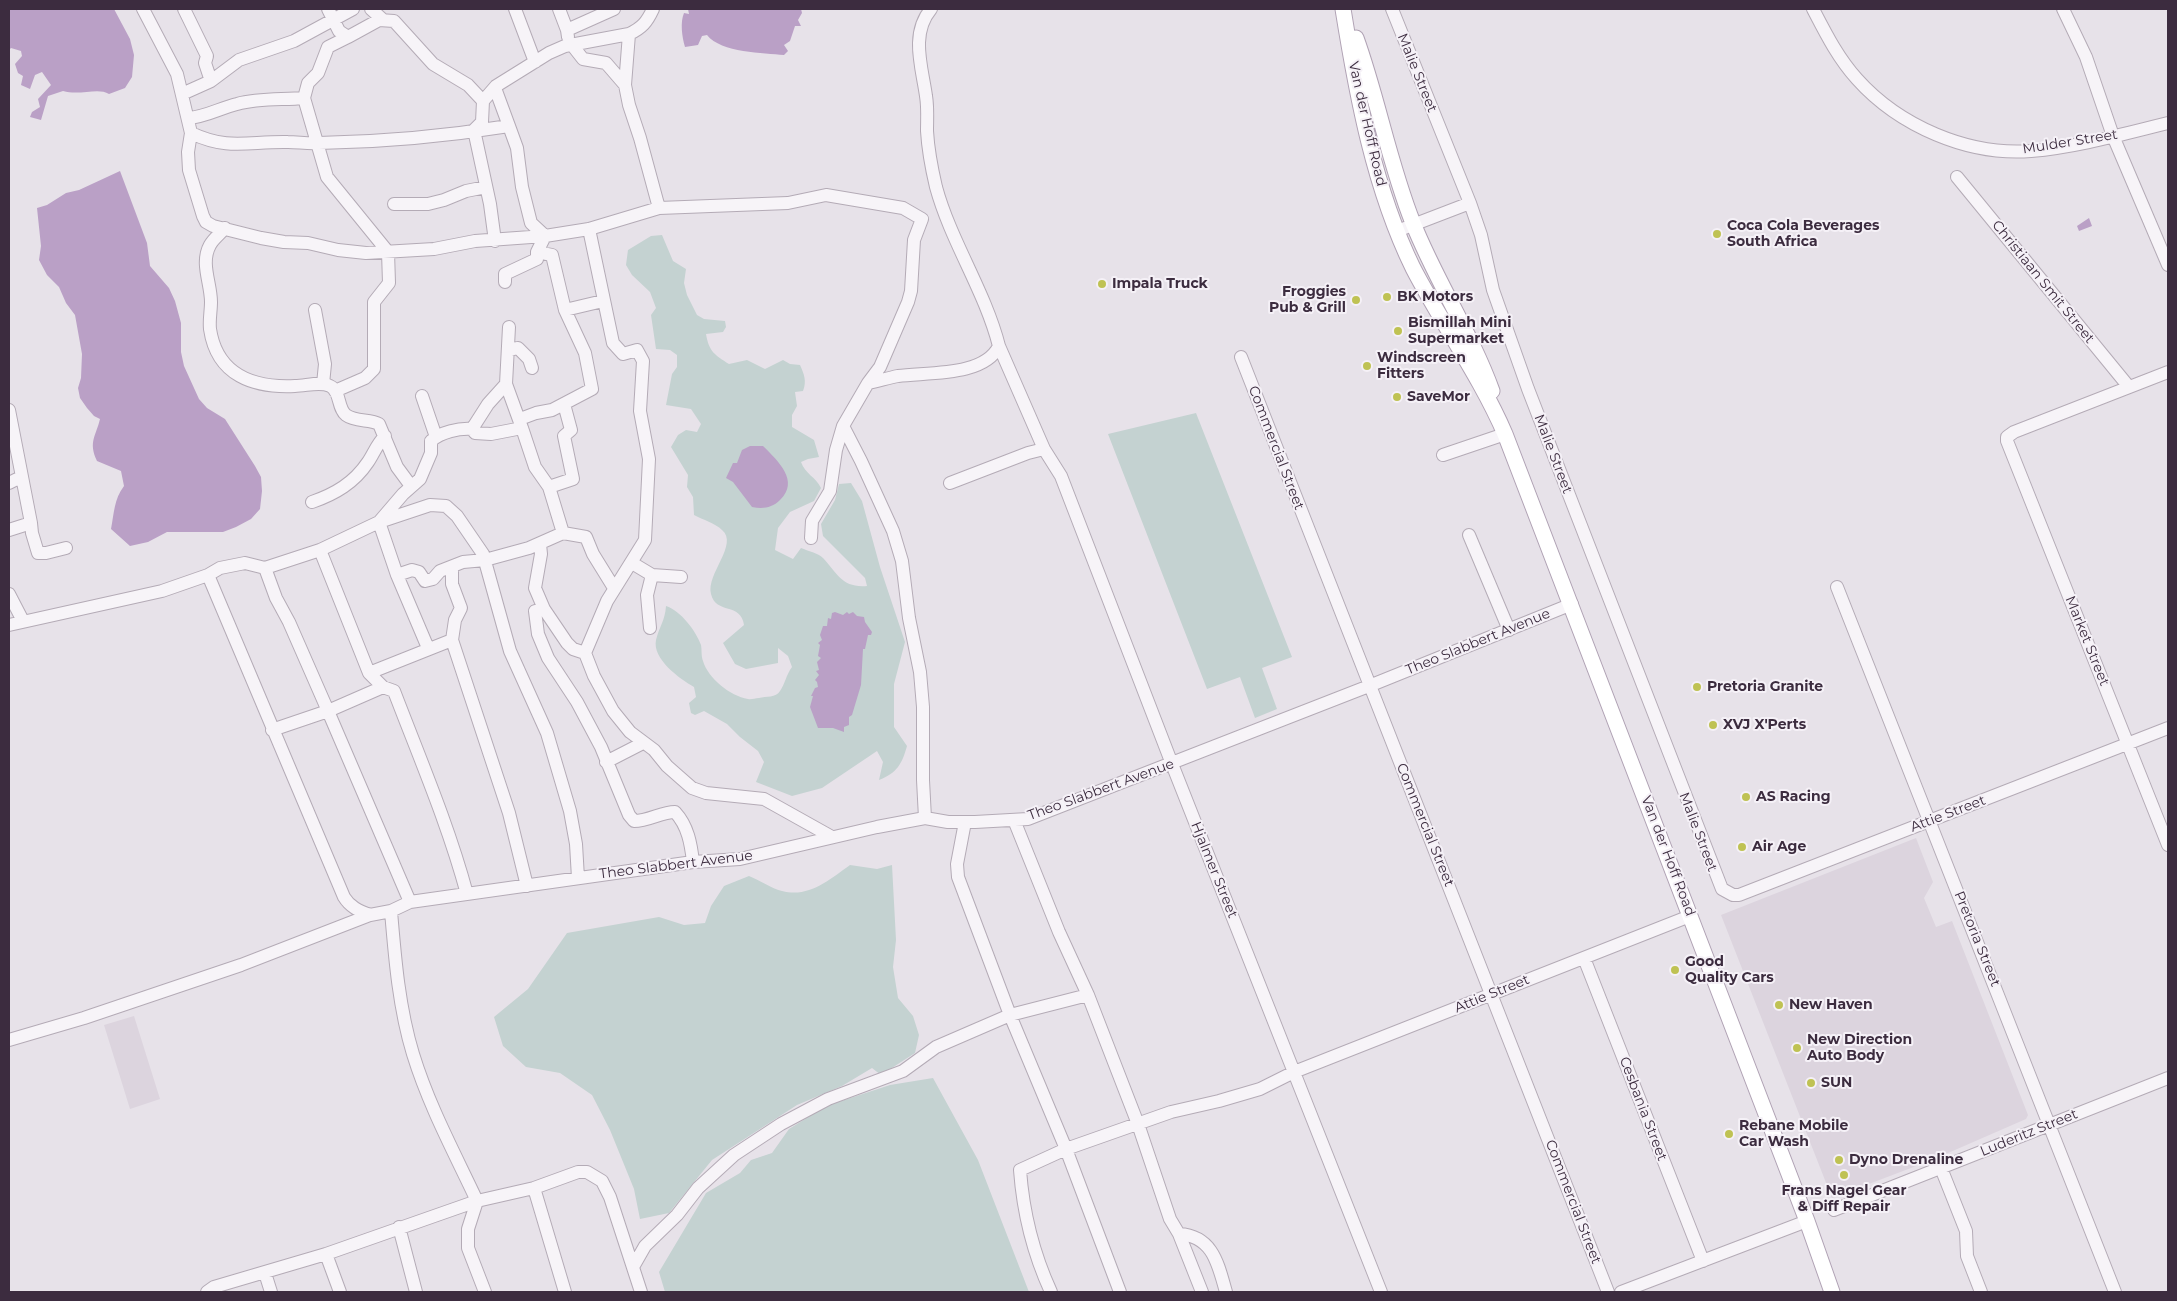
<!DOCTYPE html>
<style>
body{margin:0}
#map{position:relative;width:2177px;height:1301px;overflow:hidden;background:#e7e2e9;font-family:Montserrat,sans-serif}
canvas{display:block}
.frame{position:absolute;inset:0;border:10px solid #3c2c3f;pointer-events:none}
</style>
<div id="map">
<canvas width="2177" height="1301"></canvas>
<div class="frame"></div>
</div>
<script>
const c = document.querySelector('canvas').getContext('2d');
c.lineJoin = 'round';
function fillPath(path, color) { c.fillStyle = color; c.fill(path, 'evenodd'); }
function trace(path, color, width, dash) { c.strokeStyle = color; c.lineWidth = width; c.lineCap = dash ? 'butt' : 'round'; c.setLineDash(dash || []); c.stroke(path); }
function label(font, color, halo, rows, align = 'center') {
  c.font = font + ' Montserrat,sans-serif'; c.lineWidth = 4; c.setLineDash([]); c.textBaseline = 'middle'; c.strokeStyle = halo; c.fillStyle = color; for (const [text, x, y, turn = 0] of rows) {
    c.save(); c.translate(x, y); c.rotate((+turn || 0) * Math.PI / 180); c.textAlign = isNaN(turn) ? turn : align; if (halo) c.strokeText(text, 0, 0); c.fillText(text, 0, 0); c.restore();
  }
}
const built = new Path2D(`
 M1916,838L1933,882L1924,898L1936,927L1952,921L2028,1115L2026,1119L1932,1160L1832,1198L1721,915Z
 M134,1016L160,1099L130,1109L104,1025Z`);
const green = new Path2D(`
 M662,235L673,261L686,269L684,283L687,295L697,315L704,319L725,321L726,327L723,332L706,334C709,352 715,355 729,364L747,360L765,369L783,360L790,364L800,365C804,374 807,381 803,391L795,392L797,406L792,415V427L814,440L819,457L808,459L801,462C805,474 816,477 821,488L814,501L790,512L778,528L775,550L793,559L801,548C808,551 818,553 823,558C838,574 842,588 867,586L865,578L823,536L821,524L835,500L839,484L851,483L862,501L880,567L905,642L894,684V727L907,746C902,764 897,773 879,780L883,762L877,751L822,788L792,796L756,782L764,762L758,751L740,737L727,724L704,711L695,715L691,713L689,703L696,697L694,687C680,679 652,659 656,640C659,627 665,621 666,606C681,611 696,631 701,645C702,650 701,656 703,661C708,678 730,696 748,699C751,700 755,698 759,698C766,696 776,698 780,691C785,684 786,675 792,667L788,656L778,648V663L746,669L735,664L723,643L744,625C741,602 716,615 711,594C706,574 739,544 722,530C715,523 703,520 694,515L693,497L687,487L688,475L671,447L678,435L686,430L697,432L701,424L691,409L666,405L672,374L677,367V355L670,350L656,349L651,315L656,308L650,292L632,275L626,265L628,250L651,236Z
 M1196,413L1292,657L1262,668L1277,709L1255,718L1240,677L1207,689L1108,434Z
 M850,865L877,869L892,865L896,940L893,967L898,998L913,1016L919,1035L915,1053L881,1075L872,1068L842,1086L797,1105L712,1160L669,1213L640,1219L634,1189L610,1130L592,1095L560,1073L526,1067L503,1046L494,1017L528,989L567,933L659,917L684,925L705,923L711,906L724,886L749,876C759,880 773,889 782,891C809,898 829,880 850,865Z
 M933,1078L978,1160L1029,1292H665L659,1272L706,1193L740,1173L751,1160L772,1153L789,1129L826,1106L890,1085Z`);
const water = new Path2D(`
 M9,9H114L130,39L134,55L132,77L125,88L109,94C98,87 80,96 63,91L48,96L41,120L30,117L32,112L40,107L38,99L51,85L42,72L35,75L30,89L21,85L23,76L18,73L15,64L22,56L21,51L11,48L9,50Z
 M688,9H801L802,13L798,20L801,26H795L790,41L784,45L788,51L784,55C764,53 721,53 707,35L702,36L698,45L685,47C682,37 680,22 684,13L689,14Z
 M120,171L147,243L150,266L169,288L175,301L181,323V352L184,366L199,399L207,408L225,419L255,466L261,477L262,491L260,509L251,519L236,527L223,532H167L148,542L130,546L111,529C114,514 114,499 124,486L121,471L97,461C88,442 96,436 100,419L94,416L87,408L80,398L78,388L81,378L82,354L75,315L66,303L59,287L47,275L39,260L41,246L37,208L47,205L66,193L79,190Z
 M2089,218L2092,226L2079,231L2077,226Z
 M750,446H763C778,461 800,481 780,500C772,508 763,509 752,507L733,482L726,478L733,463H737L742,450Z
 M835,612L843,615L847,612L849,614L853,612L857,616L864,617L865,622L872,632L871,635H868L865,649H863L861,685L852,715L849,717V725L844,727V732L833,728H818L810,707L813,696H811L815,688L818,687L817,682L815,680L819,675L816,671L819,670L817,662L821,658L818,656L820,645L818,643L822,640L820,635L823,626H827L828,618L831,619L832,613Z`);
const minor = new Path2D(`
 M143,9L177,74L191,133L188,152L189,170L203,216L206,222L213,226L261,238L284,242L308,243L338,250L366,253L434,249L475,241L545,236L589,229L659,208L788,203L826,195L903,208L922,219L914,240L911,291L908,302L880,367L868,383
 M184,9L207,56L205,63L211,81
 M328,9L339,31L348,37L379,20L394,21L433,64L468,85L483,101L482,122L474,130
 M371,9L382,19
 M515,9L535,62
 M559,9L567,30L568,37
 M1392,9L1470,203L1481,235L1493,290L1528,389L1722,889L1733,895H1739L2168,728
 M1813,9C1826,34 1838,58 1857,79C1899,126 1968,156 2031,151C2077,147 2123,134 2168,123
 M2063,9L2086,57L2113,136L2168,265
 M567,30L614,9
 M572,45L583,59L606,63L625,85L629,105L640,138L659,208
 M625,85L629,34
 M495,88L509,126
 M182,94L211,81L239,60L294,41L353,9
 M304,98L308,83L318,73L328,47L348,37
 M483,101L496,86L549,53L565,46L629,34C642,28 647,22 653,9
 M188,118C206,117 220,108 237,104C259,98 282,100 304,98L327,177L388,252L389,283L374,302V369L365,378L335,391
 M474,130L490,204L495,241
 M191,133C229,151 249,141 288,142C298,142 309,144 319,143C382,142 447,136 509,126L517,148L522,187L531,223L545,236L537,252V259L505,274V282
 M1957,177L2129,387
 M394,204H428L444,200L466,191L486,187
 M225,228C220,234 213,239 210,245C200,263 211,283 211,302C211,311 209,320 210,329C217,376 254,388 295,386C306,386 320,381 330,386C341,391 337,408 346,415C355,422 370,419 379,424L397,467L411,486
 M589,229L613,343L623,354L637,350L643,361L640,411L649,459L645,540L607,601L585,653L594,676L613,711L630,732L654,750L667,766L692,788L706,793L764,799L832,837
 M1397,231L1470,203
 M315,310L325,364L323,384
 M565,310L603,301
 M999,346L1044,449L1061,476L1172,764L1381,1292
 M508,350L518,348L529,359L532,368
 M1241,357L1608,1292
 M2168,372L2014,432L2007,437V441L2168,845
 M506,384L509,327
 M422,396L436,437
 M9,410L31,523L9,530
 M520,419L536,413L552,410L592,389L585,353L565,310L552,255L537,252
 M843,426L861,461L893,531L902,561L909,618L920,672L923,707V780L925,818
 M522,428L535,467L549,487L563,533
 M1443,455L1505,434
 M9,483L21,477
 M950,483L1028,453L1044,449
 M549,487L573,479L564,436L571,430L564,404
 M312,502C335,494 354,483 368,462C374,453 377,444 385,436
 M379,522L403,494L420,479L431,453V441C441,432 459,428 472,429L475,433L491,434L522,428L506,384L488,404L472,429
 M379,522L397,575L428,648
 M31,523L32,533L38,553H46L66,548
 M1469,535L1509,630
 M811,538L812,521L830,491L836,450L843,426L868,383C878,381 888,378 898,376C927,372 984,377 999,346C985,291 951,242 936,187C932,170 928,148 927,131C927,119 928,108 926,96C922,67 910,34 931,9
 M540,544L541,554L535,588L544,609L567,643L573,649L585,653
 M320,550L369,673L383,687L394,691C420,759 448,824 467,894
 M632,563L652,575L681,577
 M452,567V584L461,608L455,620L452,640L509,813L527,886
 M265,568L276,598L289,622L328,711L383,687
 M208,575L344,897C350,907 359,911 370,915
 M397,575L412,570L419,572L425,581L433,579L440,571L463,562L485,560L529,548L563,533L586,537L593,554L614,588
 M1837,587L2115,1292
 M9,594L23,621
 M544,609L535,611L538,634L548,658L577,702L601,747L629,815L634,821C649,821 661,812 675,812C688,826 691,844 693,862
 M9,625L162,591L208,575L220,568L245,563L265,568L320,550L379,522L430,505L446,506L457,516L483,554L510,651L547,733L570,811L576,844L578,878
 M650,628L647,595L652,575
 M369,673L452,640
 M272,730L328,711L410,902
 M606,762L643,743
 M1014,820L1059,932L1088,995L1138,1124L1170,1219L1179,1234L1202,1292
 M965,822L957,864L958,877L1010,1015L1066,1149L1120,1292
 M391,911C395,959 399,1008 413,1054C429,1106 454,1152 477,1201L534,1188L565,1292
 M1584,958L1703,1261
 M9,1040L84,1018L241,965L370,915L391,911L410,902L693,862L740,859L877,827L925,818L948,822H975L1028,819L1369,686L1572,604
 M1941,1168L1966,1231L1967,1256L1981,1292
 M534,1188L578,1172H587L602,1181L610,1197L641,1292
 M477,1201L468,1229V1248L485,1292
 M1834,1210L2168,1078
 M399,1227L416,1292
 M1179,1234C1213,1236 1218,1264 1226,1292
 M326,1254L340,1292
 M633,1267L645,1246L677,1215L698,1188L734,1155L781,1124L828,1099L903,1071L936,1047L1010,1015L1088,995
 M265,1273L271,1292
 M207,1292L214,1287L326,1254L477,1201
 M1051,1292C1034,1255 1023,1211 1020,1170L1066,1149L1171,1112L1219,1101L1260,1089L1294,1072L1690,916
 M1621,1292L1807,1221`);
const major = new Path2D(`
 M1343,9C1357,96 1374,188 1413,268C1442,324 1480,376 1505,434L1807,1221L1832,1292
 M1356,38C1378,99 1389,163 1413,223C1436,281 1471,333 1492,391`);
const markers = [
 [1717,234,5,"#bfc253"],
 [1102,284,5,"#bfc253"],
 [1387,297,5,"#bfc253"],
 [1356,300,5,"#bfc253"],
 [1398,331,5,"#bfc253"],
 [1367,366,5,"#bfc253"],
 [1397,397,5,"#bfc253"],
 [1697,687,5,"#bfc253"],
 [1713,725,5,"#bfc253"],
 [1746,797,5,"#bfc253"],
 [1742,847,5,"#bfc253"],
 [1675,970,5,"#bfc253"],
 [1779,1005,5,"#bfc253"],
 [1797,1048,5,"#bfc253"],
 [1811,1083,5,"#bfc253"],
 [1729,1134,5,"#bfc253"],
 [1839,1160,5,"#bfc253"],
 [1844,1175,5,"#bfc253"]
];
const streetNames = [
 ["Malie Street",1417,73,68],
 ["Van der Hoff Road",1367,124,77],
 ["Mulder Street",2070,142,-9],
 ["Christiaan Smit Street",2043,282,51],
 ["Commercial Street",1276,448,69],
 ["Malie Street",1553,454,69],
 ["Market Street",2087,641,68],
 ["Theo Slabbert Avenue",1478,642,-22],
 ["Theo Slabbert Avenue",1101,790,-20],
 ["Attie Street",1948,814,-21],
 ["Commercial Street",1425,825,68],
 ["Malie Street",1698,832,69],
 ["Van der Hoff Road",1668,856,69],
 ["Theo Slabbert Avenue",676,865,-7],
 ["Hjalmer Street",1214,870,68],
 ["Pretoria Street",1977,939,68],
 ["Attie Street",1492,994,-22],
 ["Cesbania Street",1643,1109,69],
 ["Luderitz Street",2029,1133,-22],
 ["Commercial Street",1573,1202,69]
];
const poiNames = [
 ["Coca Cola Beverages",1727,226],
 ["South Africa",1727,242],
 ["Impala Truck",1112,284],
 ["Froggies",1346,292,"right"],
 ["Pub & Grill",1346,308,"right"],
 ["BK Motors",1397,297],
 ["Bismillah Mini",1408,323],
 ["Supermarket",1408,339],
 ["Windscreen",1377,358],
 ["Fitters",1377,374],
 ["SaveMor",1407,397],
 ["Pretoria Granite",1707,687],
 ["XVJ X'Perts",1723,725],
 ["AS Racing",1756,797],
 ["Air Age",1752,847],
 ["Good",1685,962],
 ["Quality Cars",1685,978],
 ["New Haven",1789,1005],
 ["New Direction",1807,1040],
 ["Auto Body",1807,1056],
 ["SUN",1821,1083],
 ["Rebane Mobile",1739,1126],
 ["Car Wash",1739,1142],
 ["Dyno Drenaline",1849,1160],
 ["Frans Nagel Gear",1844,1191,"center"],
 ["& Diff Repair",1844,1207,"center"]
];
fillPath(built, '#dcd4de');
fillPath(green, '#c4d2d1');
fillPath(water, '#baa0c6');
trace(minor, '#b4abb6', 14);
trace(major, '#b0a2b4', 17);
trace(minor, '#f7f4f8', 12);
trace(major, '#fff', 15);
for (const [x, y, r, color] of markers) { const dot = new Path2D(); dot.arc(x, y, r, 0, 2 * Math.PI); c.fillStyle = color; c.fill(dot); trace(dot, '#f5f1f7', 2); }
label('14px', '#3c2c3f', '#f5f1f7', streetNames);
label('bold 14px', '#3c2c3f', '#f5f1f7', poiNames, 'left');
</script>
